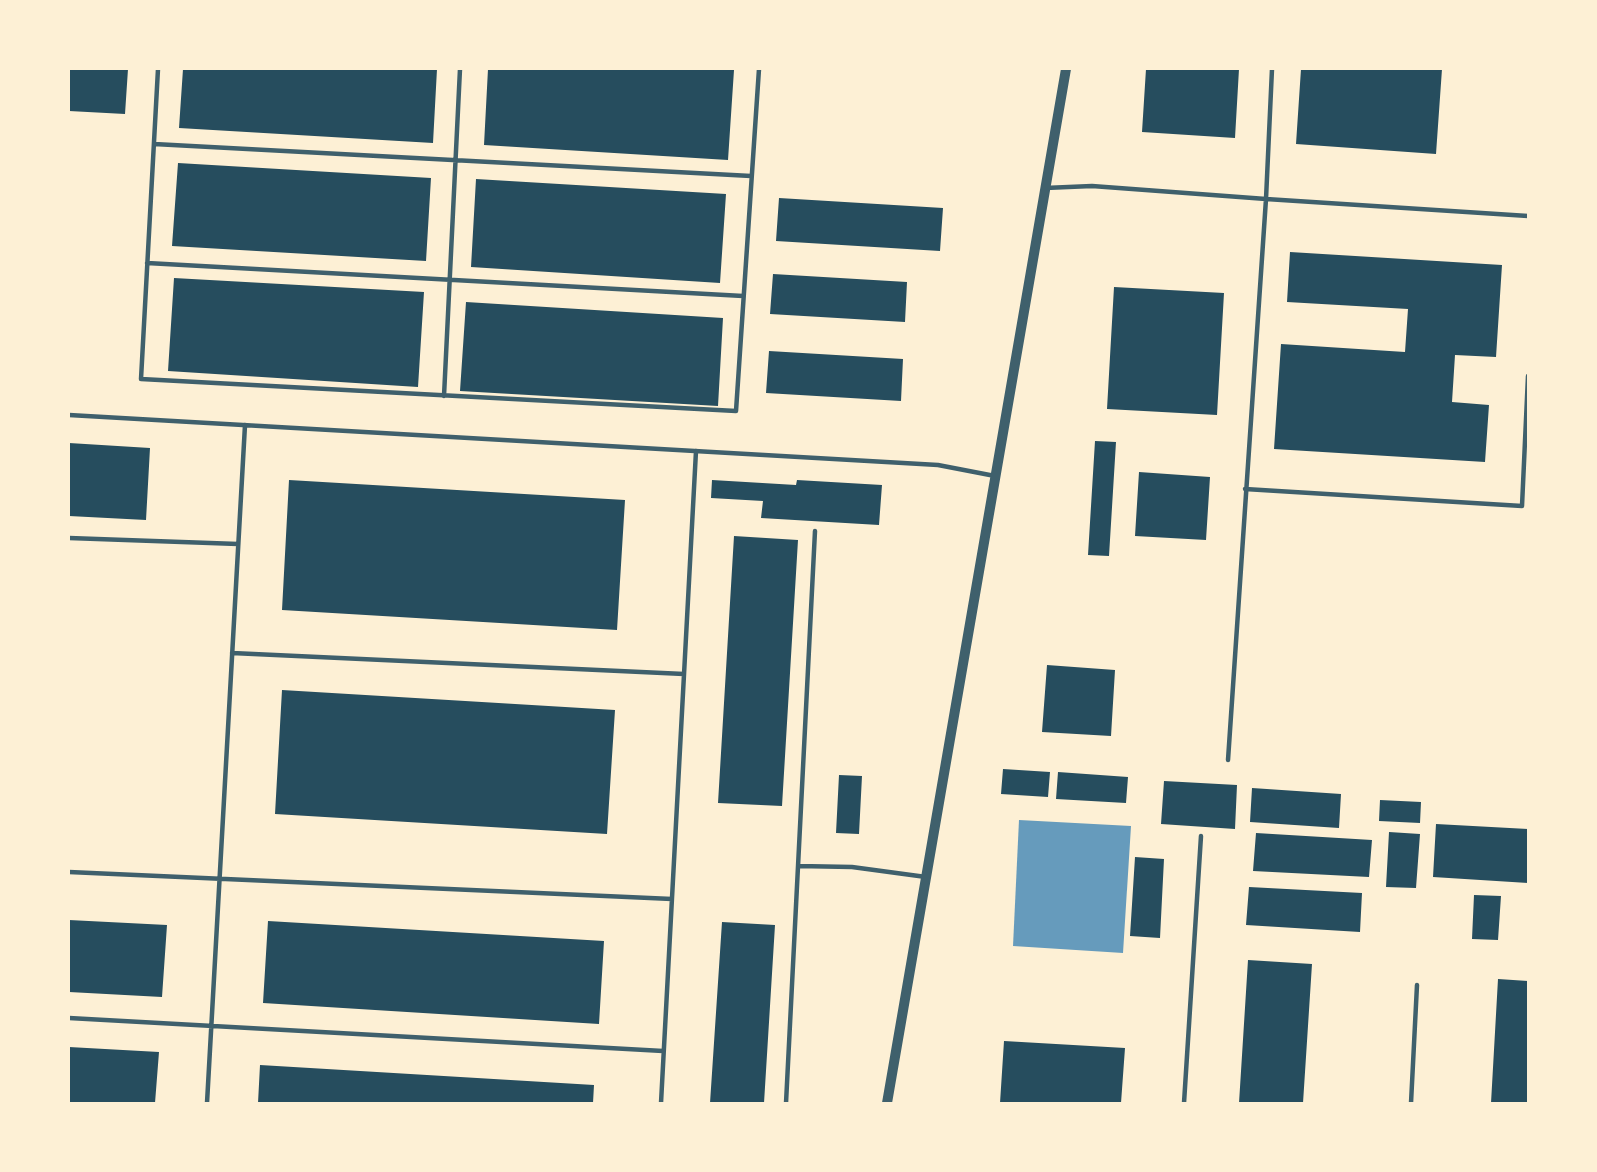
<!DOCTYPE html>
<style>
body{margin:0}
#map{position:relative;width:1597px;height:1172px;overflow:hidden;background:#fdf0d5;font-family:"Space Grotesk",sans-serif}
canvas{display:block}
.frame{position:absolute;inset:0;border:70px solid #fdf0d5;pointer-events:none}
</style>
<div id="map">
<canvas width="1597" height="1172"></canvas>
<div class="frame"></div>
</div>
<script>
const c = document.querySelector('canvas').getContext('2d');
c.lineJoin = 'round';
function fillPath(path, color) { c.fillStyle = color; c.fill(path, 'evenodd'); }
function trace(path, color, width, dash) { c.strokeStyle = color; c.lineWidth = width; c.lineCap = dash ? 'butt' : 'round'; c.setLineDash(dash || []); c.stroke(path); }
const water = new Path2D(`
 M1019,820L1131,826L1123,953L1013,946Z`);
const building = new Path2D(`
 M70,69H128L125,114L69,111Z
 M183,69H437L433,143L179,128Z
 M488,69L734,70L728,160L484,145Z
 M1146,69H1239L1235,138L1142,132Z
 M1301,69H1442L1436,154L1296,144Z
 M178,163L431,178L426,261L172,246Z
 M476,179L726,194L720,283L471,267Z
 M779,198L943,208L940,251L776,241Z
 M1290,252L1502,265L1496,357L1455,355L1452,402L1489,405L1485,462L1274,449L1281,344L1405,352L1408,309L1287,302Z
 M773,274L907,282L905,322L770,314Z
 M174,278L424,292L418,387L168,371Z
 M1114,287L1224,293L1217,415L1107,409Z
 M466,302L723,318L718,406L460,391Z
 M769,351L903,359L901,401L766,393Z
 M1095,441L1116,442L1109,556L1088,555Z
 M69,443L150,448L146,520L69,516Z
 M1139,472L1210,477L1206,540L1135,536Z
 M289,480L625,500L617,630L282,610Z
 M712,480L796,485L797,480L882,485L879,525L761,518L763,501L711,498Z
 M734,536L798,540L782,806L718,803Z
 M1047,665L1115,670L1111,736L1042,732Z
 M282,690L615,710L607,834L275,814Z
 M1003,769L1050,772L1048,797L1001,794Z
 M1058,772L1128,777L1126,803L1056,799Z
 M839,775L862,776L859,834L836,833Z
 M1164,781L1237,785L1235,829L1161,824Z
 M1252,788L1341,794L1339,828L1250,822Z
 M1380,800L1421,802L1420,823L1379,821Z
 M1436,824L1528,829V883L1433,877Z
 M1389,832L1420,834L1416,888L1386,887Z
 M1256,833L1372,840L1369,877L1253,871Z
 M1135,857L1164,859L1160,938L1130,936Z
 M1249,887L1362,893L1360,932L1246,925Z
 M1474,895L1501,896L1498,940L1472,939Z
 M69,920L167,925L162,997L69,992Z
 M268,921L604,941L599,1024L263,1003Z
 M722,922L775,925L764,1103H710Z
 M1248,960L1312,964L1303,1103H1239Z
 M1498,979L1528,981V1103H1491Z
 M1004,1041L1125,1048L1121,1103H1000Z
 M69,1047L159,1052L155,1103H69Z
 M260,1065L594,1085L593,1103H258Z`);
const service = new Path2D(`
 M158,69L141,379L736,411L759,69
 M154,144L751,176
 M1045,188L1092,186L1266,199L1272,69
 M147,263L743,296
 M444,396L460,69
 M69,415L938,465L995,476
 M1245,489L1522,506L1528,376
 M69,538L238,544
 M232,653L684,674
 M1228,760L1266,199L1528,216
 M798,866L852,867L926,877
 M69,872L672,899
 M69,1018L663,1051
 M207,1103L245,425
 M661,1103L696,451
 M786,1103L815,531
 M1184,1103L1201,836
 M1411,1103L1417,985`);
const tertiary = new Path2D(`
 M887,1103L1066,69`);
fillPath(water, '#669bbc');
fillPath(building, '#264d5e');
trace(service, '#3f606c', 4.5);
trace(tertiary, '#3f606c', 10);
</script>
